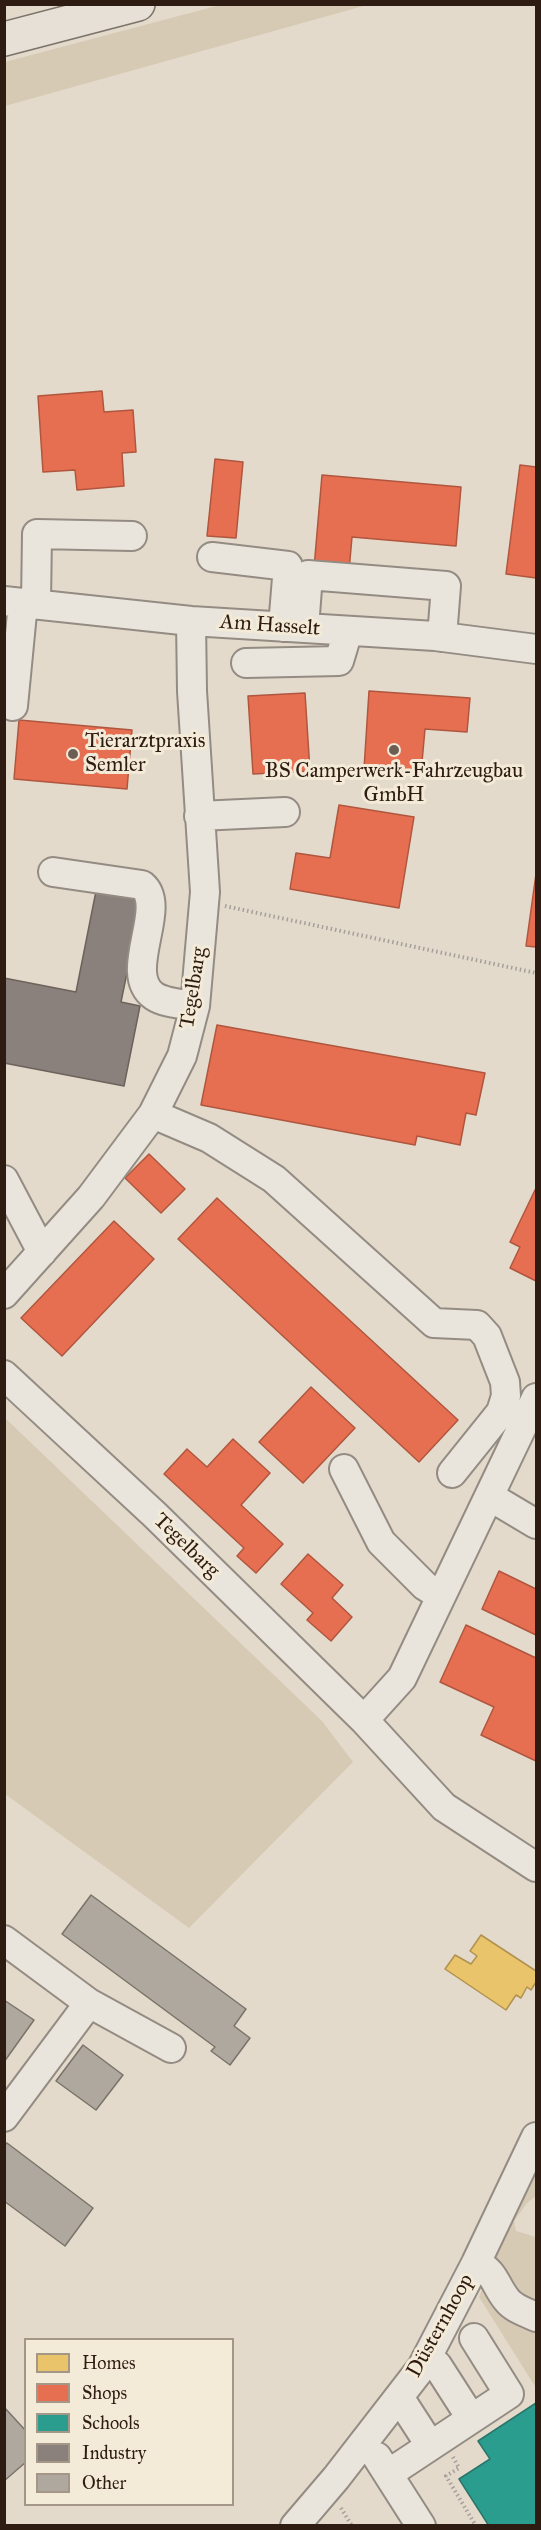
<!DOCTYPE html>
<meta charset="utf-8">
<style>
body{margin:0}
#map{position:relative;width:541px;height:2530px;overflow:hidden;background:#e3dacb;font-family:"IM FELL Great Primer",serif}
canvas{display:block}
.frame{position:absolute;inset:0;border:6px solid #2e1b12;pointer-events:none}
.legend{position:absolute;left:24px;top:2338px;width:210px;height:168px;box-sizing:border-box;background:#f3ead7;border:2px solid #a49788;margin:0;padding:8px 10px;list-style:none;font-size:18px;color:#2e1b12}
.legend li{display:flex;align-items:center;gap:12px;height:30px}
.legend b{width:30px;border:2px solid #a49788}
</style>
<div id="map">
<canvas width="541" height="2530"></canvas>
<div class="frame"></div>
<ul class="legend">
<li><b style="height:16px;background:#e9c46a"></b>Homes</li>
<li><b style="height:16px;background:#e76f51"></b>Shops</li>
<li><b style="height:16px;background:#2a9d8f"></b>Schools</li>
<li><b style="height:16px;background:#8a817c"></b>Industry</li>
<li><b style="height:16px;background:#afa89e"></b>Other</li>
</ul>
</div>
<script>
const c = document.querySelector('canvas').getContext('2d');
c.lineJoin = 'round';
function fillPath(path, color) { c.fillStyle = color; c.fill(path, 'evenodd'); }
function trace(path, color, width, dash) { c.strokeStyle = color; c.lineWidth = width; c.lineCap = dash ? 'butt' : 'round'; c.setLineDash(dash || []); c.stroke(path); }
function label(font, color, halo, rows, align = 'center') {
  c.font = font + ' "IM FELL Great Primer",serif'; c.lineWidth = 6; c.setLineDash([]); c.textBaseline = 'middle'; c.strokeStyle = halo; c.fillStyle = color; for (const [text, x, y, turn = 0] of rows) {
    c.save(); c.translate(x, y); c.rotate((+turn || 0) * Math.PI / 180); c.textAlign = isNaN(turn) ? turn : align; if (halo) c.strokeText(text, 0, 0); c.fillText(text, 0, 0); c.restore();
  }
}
const green = new Path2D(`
 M220,5H367L5,106V62Z
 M4,1417L322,1721L353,1762L189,1928L5,1794Z
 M536,2161V2196L527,2203L514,2221L516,2231L536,2237V2388L479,2297Z`);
const homes = new Path2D(`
 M481,1935L536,1971V1982L531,1990L527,1987L521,1998L516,1995L506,2010L445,1969L455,1955L471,1964L477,1956L470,1951Z`);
const shops = new Path2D(`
 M102,391L104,412L133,410L136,452L122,453L124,486L77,490L75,470L43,472L38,396Z
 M215,459L243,462L236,538L207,536Z
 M520,465L536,467V578L506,574Z
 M322,475L461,487L456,546L352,537L349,571L314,568Z
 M369,691L470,698L467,732L425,729L421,773L364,769Z
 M305,693L310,771L253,774L248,696Z
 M19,720L132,730L127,789L14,779Z
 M339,805L414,817L399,908L290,889L296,853L330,858Z
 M536,874V947L526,946Z
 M217,1025L485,1073L476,1115L466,1113L460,1145L417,1136L415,1145L201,1105Z
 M149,1154L185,1189L161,1213L125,1178Z
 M536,1188V1281L510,1268L520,1247L510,1242Z
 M217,1198L458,1420L419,1462L178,1239Z
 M114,1221L154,1259L62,1356L21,1318Z
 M311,1387L355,1428L303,1483L259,1442Z
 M233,1439L270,1473L241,1505L283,1544L256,1573L237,1556L244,1548L164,1474L187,1449L207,1467Z
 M308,1554L343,1585L332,1598L352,1617L331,1641L307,1620L313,1613L281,1584Z
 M499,1571L536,1589V1635L482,1609Z
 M466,1625L536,1658V1761L481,1735L494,1707L440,1682Z`);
const schools = new Path2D(`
 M536,2403V2526H489L459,2479L490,2459L478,2441Z`);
const industry = new Path2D(`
 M97,886L143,895L121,1002L140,1006L124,1086L4,1063V978L76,992Z`);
const building = new Path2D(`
 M91,1895L246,2009L234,2026L250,2038L230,2065L211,2051L215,2047L62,1934Z
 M4,2000L34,2020L4,2062Z
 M83,2045L123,2075L96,2110L56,2081Z
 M7,2143L93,2208L65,2246L4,2201V2146Z
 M4,2407L26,2431V2462L4,2481Z`);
const path = new Path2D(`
 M225,906L536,973
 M453,2457L459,2468L446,2476L476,2526
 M341,2508L352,2526`);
const minor = new Path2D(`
 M212,557L288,566L283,627
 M4,601L191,621L435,636L536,649
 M36,604L37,534L132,536
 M304,628L308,575L446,586L442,637
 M246,663L339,661L348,631
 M13,706L23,603
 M199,816L285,812
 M53,872L142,885C169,907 121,973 154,996C164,1003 183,1004 195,1006
 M153,1114L209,1138L274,1179L434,1323L477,1325L487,1336L505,1382L506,1396L501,1412L452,1473
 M4,1180L42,1252
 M4,1294L91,1197L153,1114L182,1056L195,1006L205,892L192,691L191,621
 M4,1375L155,1515L364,1720L444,1807L536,1867
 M344,1469L381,1542L425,1586L441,1596
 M489,1496L536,1524
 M364,1720L402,1678L536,1398
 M4,1940L89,2003L171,2048
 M4,2117L89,2003
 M476,2263C496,2273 494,2284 507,2300C514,2309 526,2312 536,2317
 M426,2359L437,2365L471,2418
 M399,2397L430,2445
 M377,2457L421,2526
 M388,2474L509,2394L474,2338
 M295,2526L336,2478L422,2367L476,2263L536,2137`);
const major = new Path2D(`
 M4,39L138,4`);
const markers = [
 [394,750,6,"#6d5e53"],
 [73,754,6,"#6d5e53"]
];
const streetNames = [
 ["Am Hasselt",270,626,4],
 ["Tegelbarg",194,988,-81],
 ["Tegelbarg",186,1546,44],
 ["Düsternhoop",441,2326,-61]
];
const poiNames = [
 ["Tierarztpraxis",85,742],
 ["Semler",85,766],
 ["BS Camperwerk-Fahrzeugbau",394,772,"center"],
 ["GmbH",394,796,"center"]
];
fillPath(green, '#d7cab5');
fillPath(homes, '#e9c46a');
trace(homes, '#b19150', 1.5);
fillPath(shops, '#e76f51');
trace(shops, '#b0563e', 1.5);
fillPath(schools, '#2a9d8f');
trace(schools, '#2b766a', 1.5);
fillPath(industry, '#8a817c');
trace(industry, '#6e625c', 1.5);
fillPath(building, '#afa89e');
trace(building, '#7a736a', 1.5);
trace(minor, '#948c83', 32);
trace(major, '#7a736a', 36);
trace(path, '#a6a09a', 4, [1.5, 3]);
trace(minor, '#e9e5dd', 28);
trace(major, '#e6e0d7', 33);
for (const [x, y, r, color] of markers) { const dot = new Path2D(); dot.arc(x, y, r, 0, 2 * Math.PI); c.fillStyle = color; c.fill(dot); trace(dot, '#f3ead7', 2); }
label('21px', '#2e1b12', '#f3ead7', streetNames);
label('21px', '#2e1b12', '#f3ead7', poiNames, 'left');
</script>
